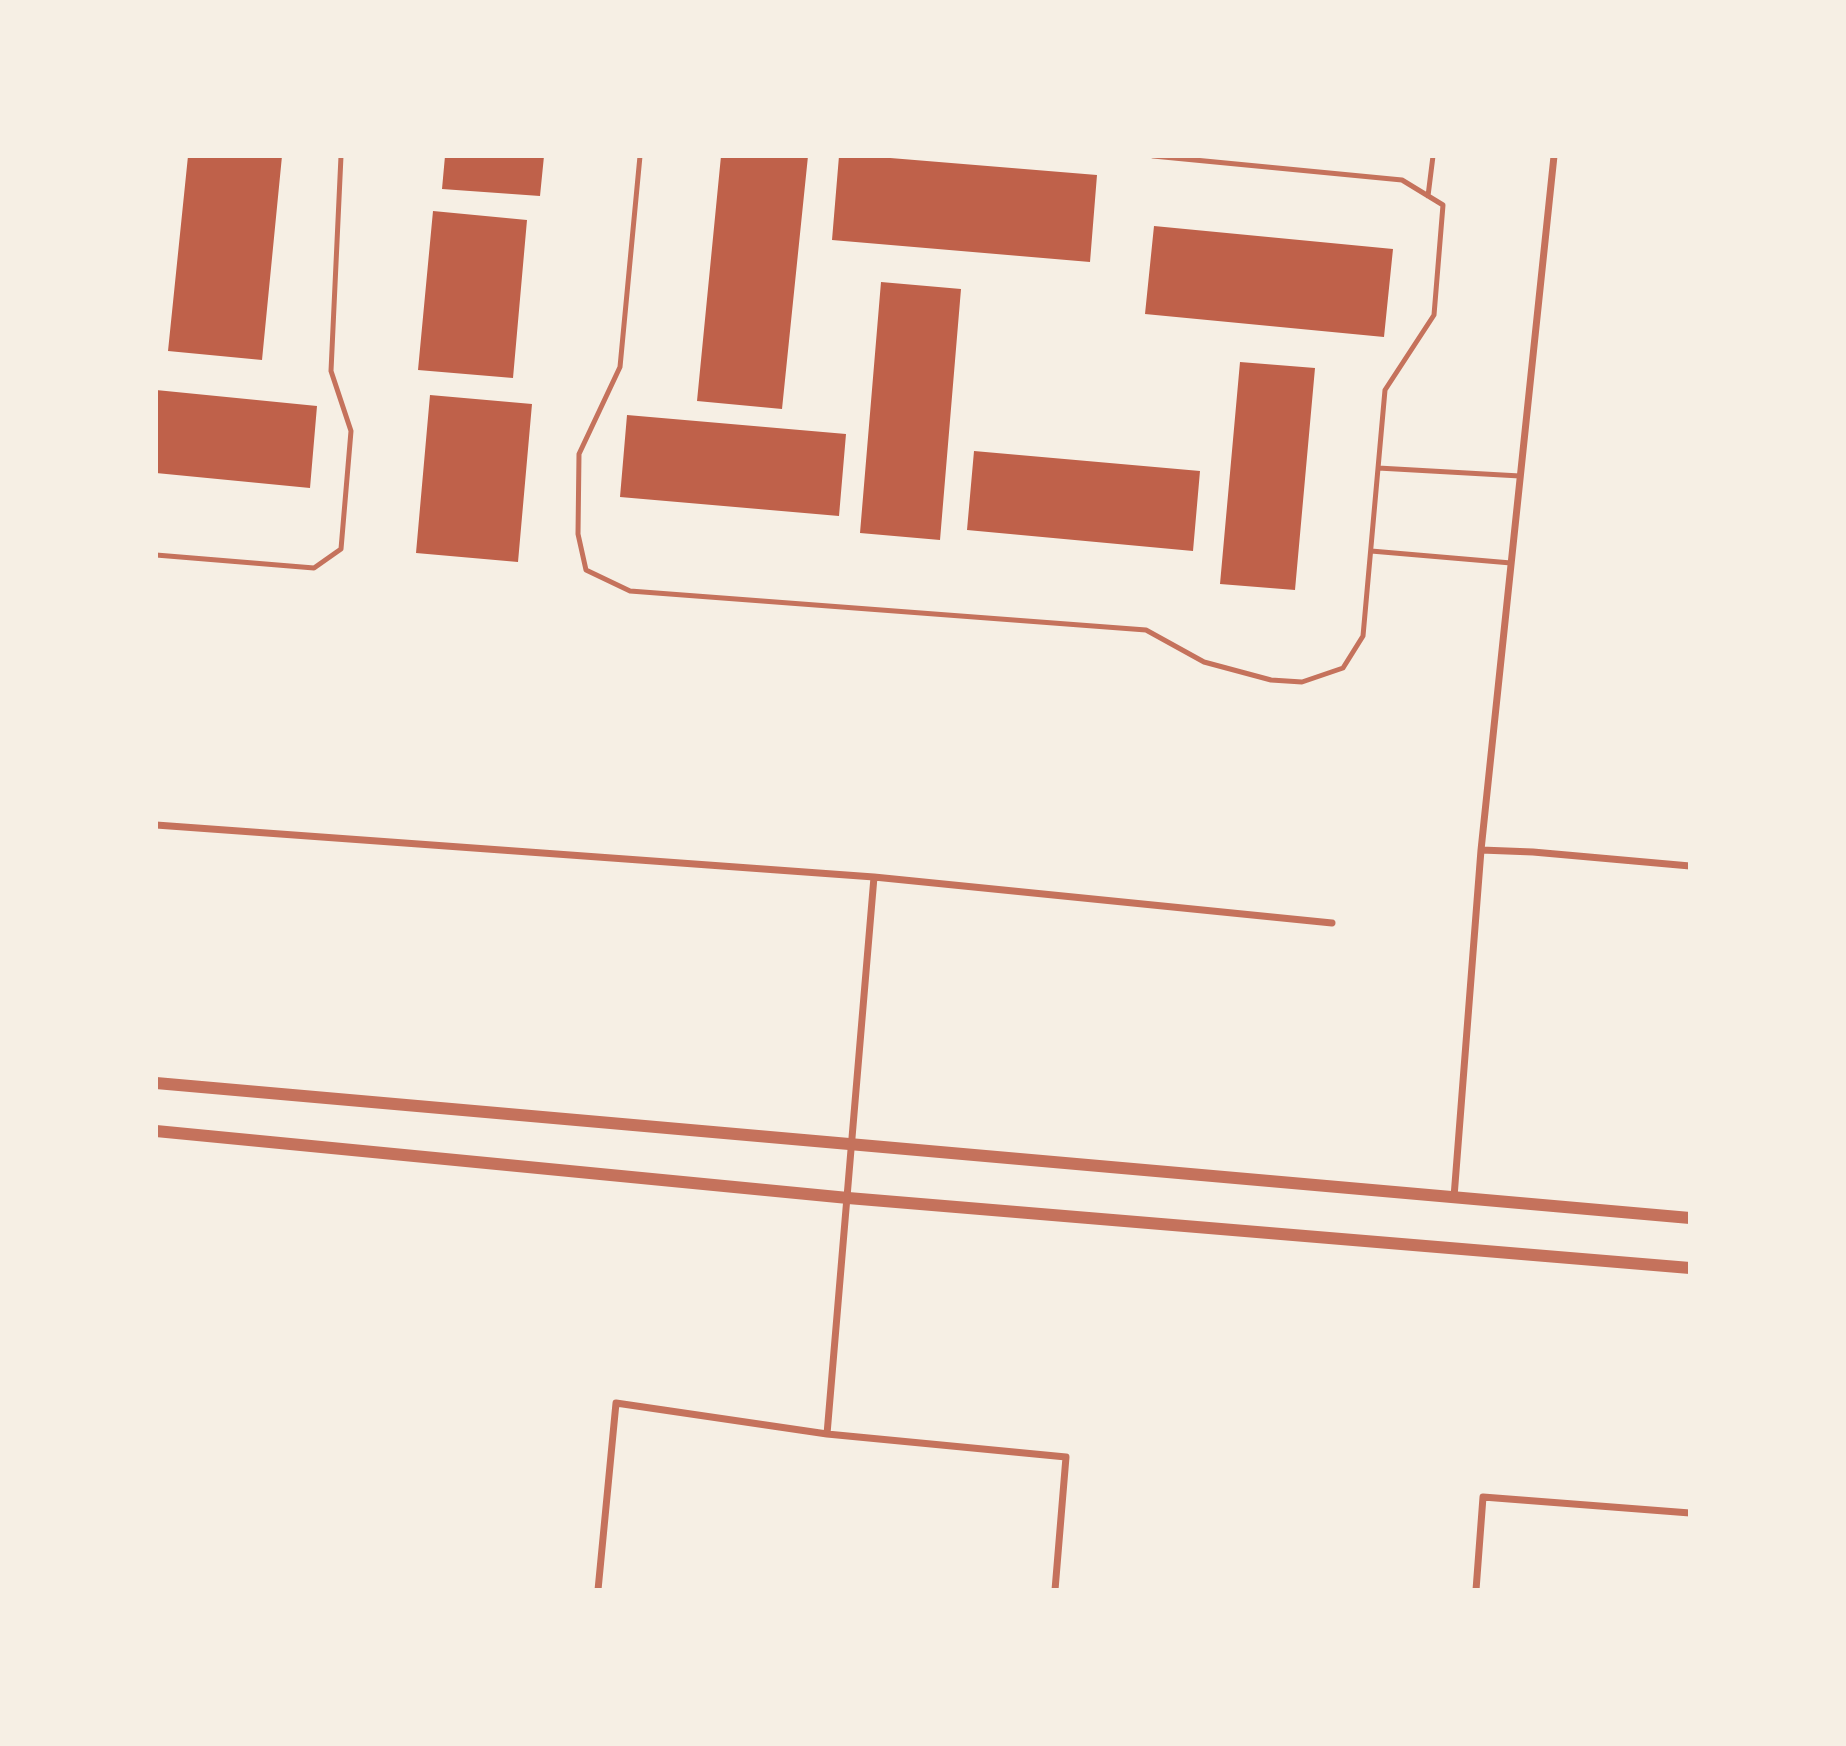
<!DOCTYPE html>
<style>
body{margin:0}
#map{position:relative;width:1846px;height:1746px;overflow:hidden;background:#f6efe4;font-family:"Public Sans",sans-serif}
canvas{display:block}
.frame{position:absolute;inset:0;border:158px solid #f6efe4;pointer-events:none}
</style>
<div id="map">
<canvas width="1846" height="1746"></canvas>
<div class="frame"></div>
</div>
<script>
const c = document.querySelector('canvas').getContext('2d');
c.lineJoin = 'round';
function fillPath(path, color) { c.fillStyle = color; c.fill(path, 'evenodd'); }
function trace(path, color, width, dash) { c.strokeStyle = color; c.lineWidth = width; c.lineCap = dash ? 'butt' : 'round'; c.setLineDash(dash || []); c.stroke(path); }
const building = new Path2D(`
 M188,156H282L262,360L168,351Z
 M445,156H544L540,196L442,189Z
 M721,156H808L782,409L697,401Z
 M839,156H866L1097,175L1090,262L832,240Z
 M433,211L527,220L513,378L418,370Z
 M1154,226L1393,249L1384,337L1145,314Z
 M881,282L961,289L940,540L860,533Z
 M1240,362L1315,368L1295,590L1220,584Z
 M156,390L317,406L310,488L156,473Z
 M430,395L532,404L518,562L416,553Z
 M627,415L846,434L839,516L620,497Z
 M974,451L1200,471L1193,551L967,530Z`);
const service = new Path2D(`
 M640,156L620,367L579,454L578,534L586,570L630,591L1146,630L1204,662L1271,680L1302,682L1343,668L1363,636L1385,390L1434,315L1443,205L1402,180L1153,156
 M1428,196L1433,156
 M1378,468L1520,476
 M1371,551L1511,563
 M156,555L314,568L341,549L351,431L331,371L341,156`);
const minor = new Path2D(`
 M156,825L874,877L1332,923
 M1481,850L1533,852L1690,866
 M1454,1197L1481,850L1554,156
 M827,1434L874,877
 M598,1590L616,1403L827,1434L1066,1457L1055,1590
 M1476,1590L1483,1497L1690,1513`);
const tertiary = new Path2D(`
 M156,1083L1690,1218
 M156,1131L848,1198L1690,1268`);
fillPath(building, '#bf614a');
trace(service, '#c5725c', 5);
trace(minor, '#c5725c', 7);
trace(tertiary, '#c5725c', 12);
</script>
